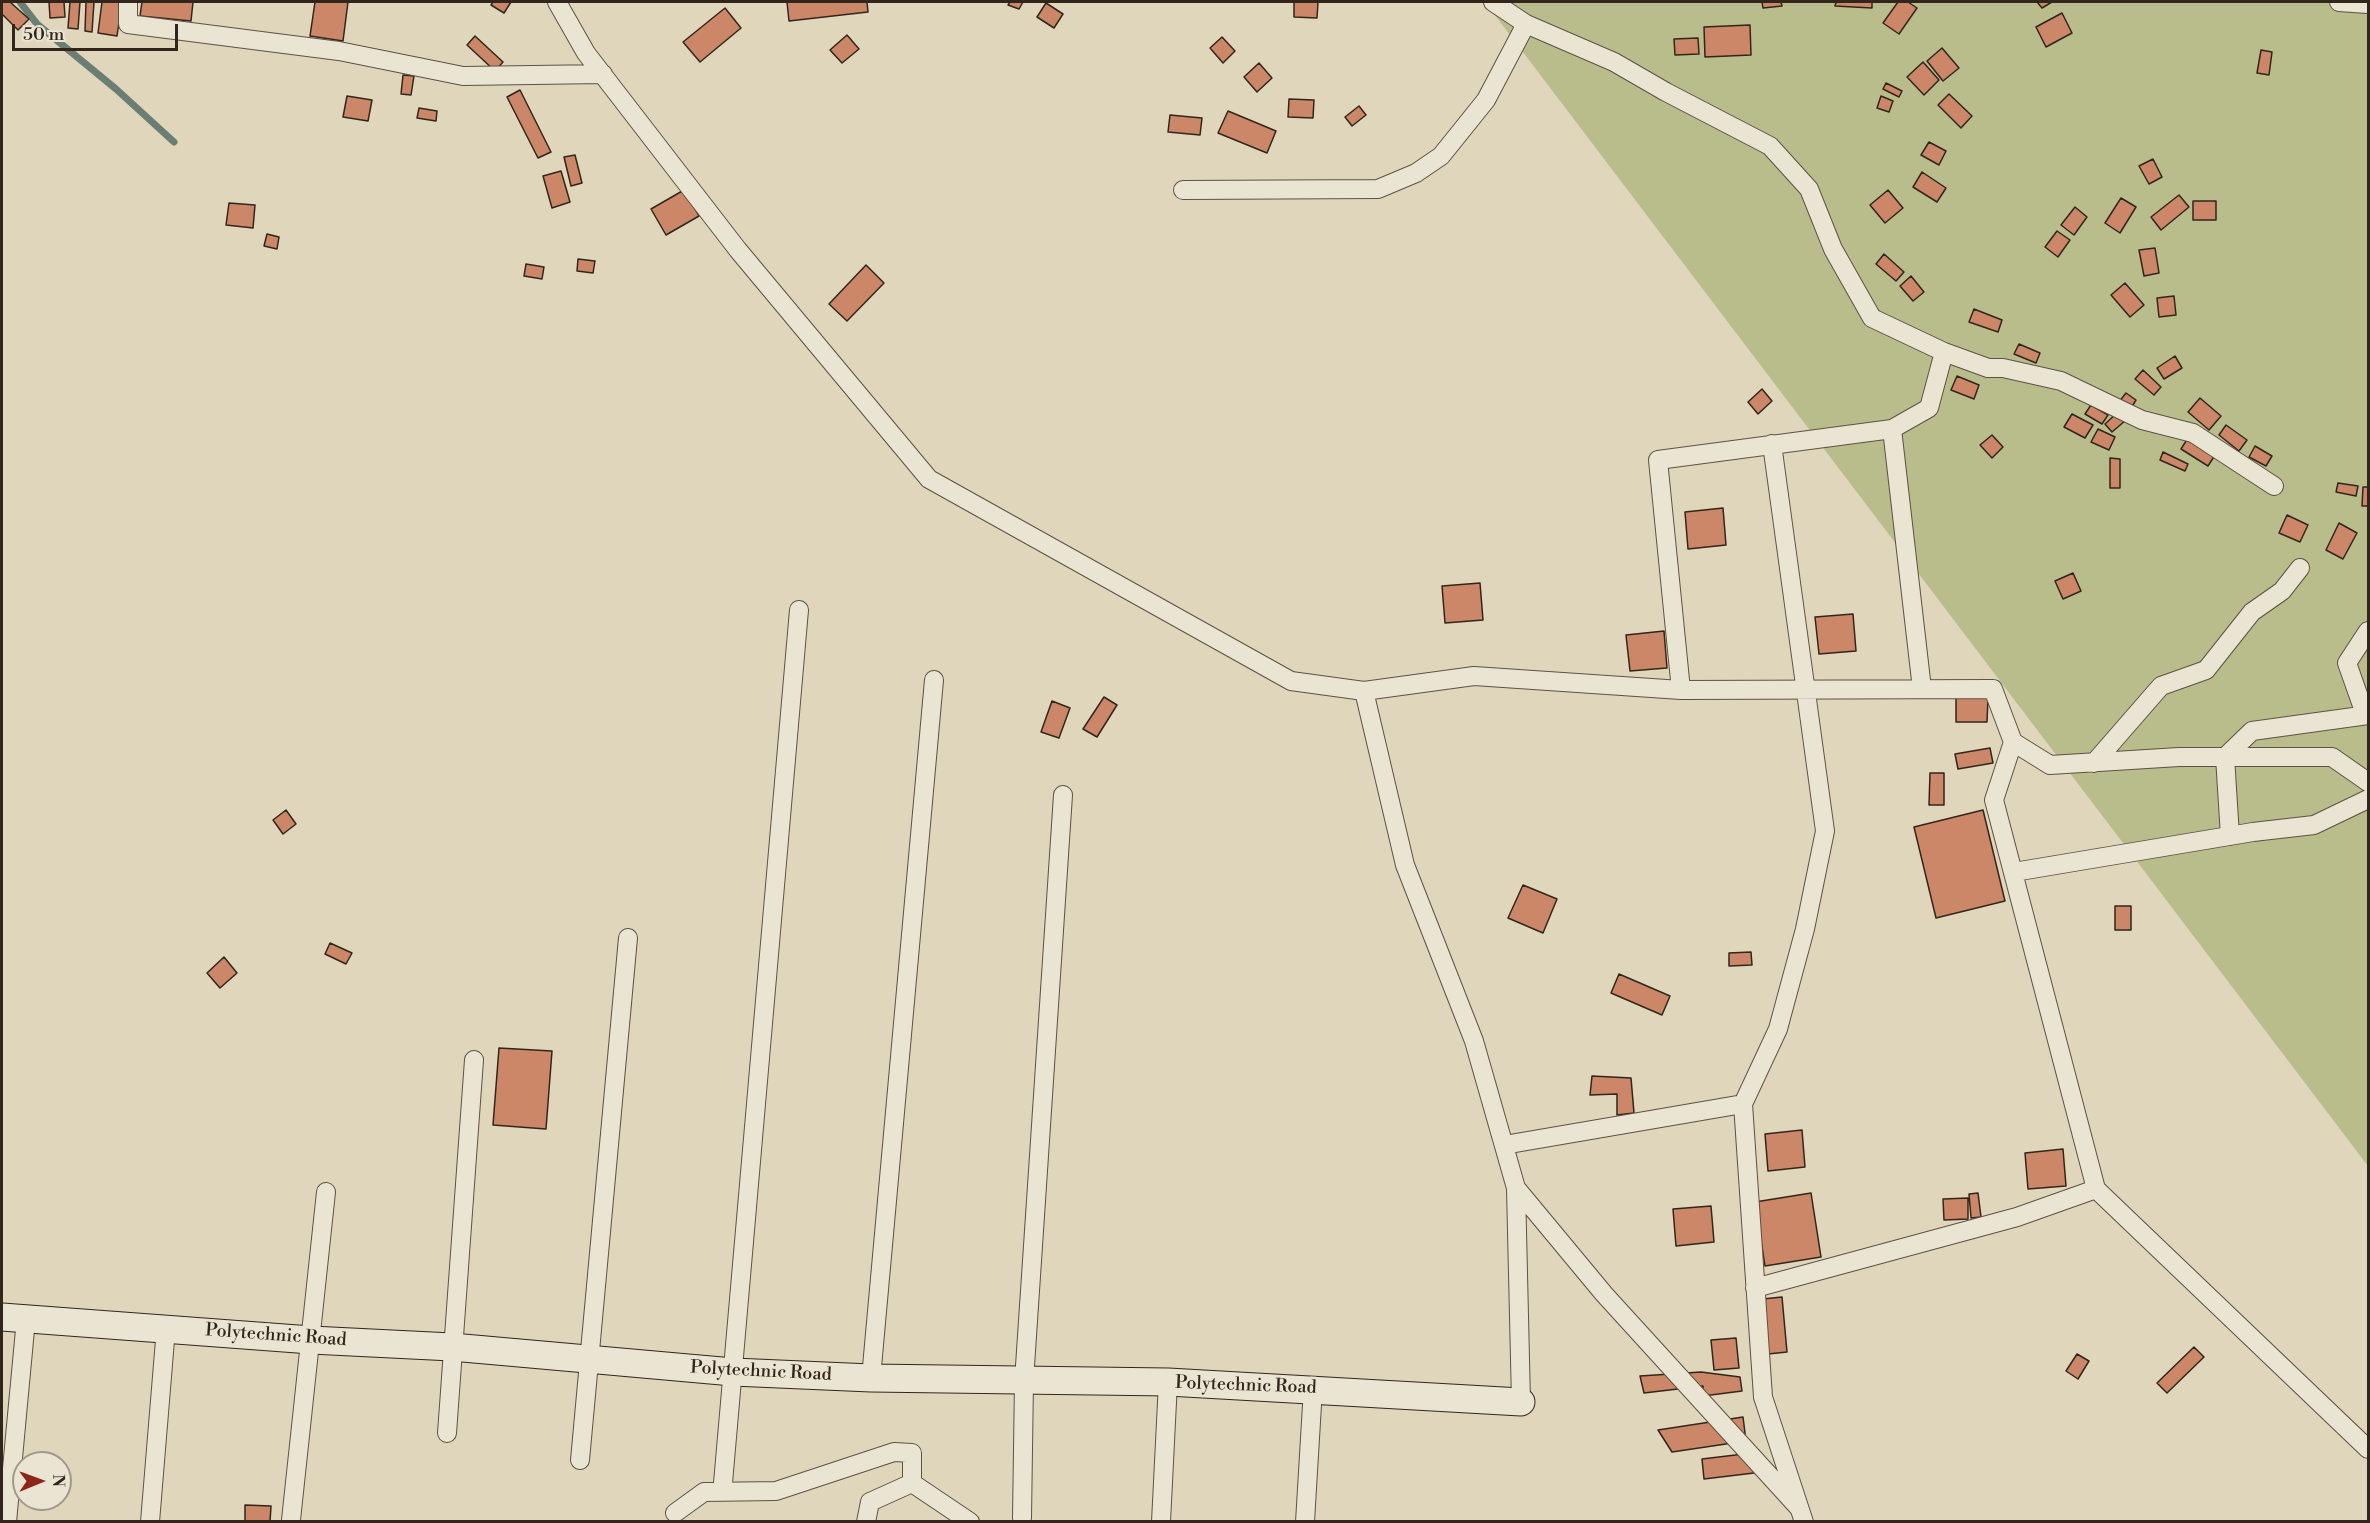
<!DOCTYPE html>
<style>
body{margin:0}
#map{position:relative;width:2370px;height:1523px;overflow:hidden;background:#dfd6bb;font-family:"Libre Bodoni",serif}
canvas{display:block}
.frame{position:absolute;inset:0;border:3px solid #32261c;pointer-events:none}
.north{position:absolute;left:12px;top:1451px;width:60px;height:60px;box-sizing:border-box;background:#eae4d3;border:2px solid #a0988a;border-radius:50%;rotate:89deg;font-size:16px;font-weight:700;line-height:24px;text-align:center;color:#32261c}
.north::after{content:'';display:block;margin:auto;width:21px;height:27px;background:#8f2418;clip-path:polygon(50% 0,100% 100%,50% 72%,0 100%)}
.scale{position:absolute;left:12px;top:24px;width:166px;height:27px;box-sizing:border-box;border:3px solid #32261c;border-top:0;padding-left:8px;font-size:18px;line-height:21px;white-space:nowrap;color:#32261c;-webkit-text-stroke:4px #eae4d3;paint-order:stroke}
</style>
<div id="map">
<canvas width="2370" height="1523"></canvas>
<div class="frame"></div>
<div class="north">N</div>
<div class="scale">50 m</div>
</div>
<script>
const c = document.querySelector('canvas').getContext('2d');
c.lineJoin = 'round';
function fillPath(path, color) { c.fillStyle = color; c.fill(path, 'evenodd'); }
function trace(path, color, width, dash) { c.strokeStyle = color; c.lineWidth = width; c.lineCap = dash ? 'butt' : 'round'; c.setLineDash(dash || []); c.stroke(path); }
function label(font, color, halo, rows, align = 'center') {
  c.font = font + ' "Libre Bodoni",serif'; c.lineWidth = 5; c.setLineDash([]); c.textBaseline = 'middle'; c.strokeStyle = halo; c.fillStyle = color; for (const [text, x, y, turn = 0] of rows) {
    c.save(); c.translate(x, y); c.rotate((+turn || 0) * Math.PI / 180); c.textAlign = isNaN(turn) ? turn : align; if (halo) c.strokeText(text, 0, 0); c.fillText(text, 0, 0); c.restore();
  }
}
const green = new Path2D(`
 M1485,2H2368V1166Z`);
const stream = new Path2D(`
 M20,2L37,24L116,89L174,142`);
const building = new Path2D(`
 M2,2H10L29,19L18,30L2,14Z
 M49,2H64L65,17L50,18Z
 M70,2H80L78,29L68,28Z
 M86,2H94L92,32L85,31Z
 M102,2H122L117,36L98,33Z
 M142,2H193L191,21L140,16Z
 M315,2H348L343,41L310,36Z
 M493,2H511L504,13L491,5Z
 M787,2H867L868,12L789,21Z
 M1010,2H1023L1019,9L1008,5Z
 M1294,2H1318L1317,18L1294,17Z
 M1762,2H1781L1782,6L1763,8Z
 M1836,2H1872V8L1835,6Z
 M1898,2H1908L1917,8L1899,34L1883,23Z
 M2037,2H2052L2042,8Z
 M1046,3L1063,14L1054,28L1037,17Z
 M725,8L741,28L700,62L683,42Z
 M2062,13L2072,33L2046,47L2036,27Z
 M1750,25L1751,55L1705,57L1704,27Z
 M847,35L859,49L842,63L830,50Z
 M475,36L503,62L495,71L467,45Z
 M1222,37L1235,51L1223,63L1210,48Z
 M1698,38L1699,54L1675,55L1674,39Z
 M1942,48L1959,68L1943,81L1927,61Z
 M2261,50L2272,52L2269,75L2257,73Z
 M1923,62L1939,80L1924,95L1907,77Z
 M1259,63L1272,78L1257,92L1244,77Z
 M403,75L414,76L411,95L401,94Z
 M1886,83L1902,91L1899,97L1883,89Z
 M520,90L551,152L538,158L507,97Z
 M1949,94L1972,116L1961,128L1938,105Z
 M347,96L372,100L368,121L343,117Z
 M1881,96L1893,101L1889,112L1877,108Z
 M1289,99L1314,100L1313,118L1288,117Z
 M1359,106L1366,115L1352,126L1345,117Z
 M419,108L437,111L436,121L417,118Z
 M1228,111L1276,131L1267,153L1218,133Z
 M1170,115L1202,118L1200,135L1168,132Z
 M1929,142L1946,151L1939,165L1921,155Z
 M575,155L582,183L571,186L564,157Z
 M2153,159L2162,177L2149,184L2139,166Z
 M561,171L570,202L552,208L543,176Z
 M1922,172L1946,188L1937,202L1913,187Z
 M684,190L699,216L666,235L651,209Z
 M1888,190L1903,208L1885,223L1870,205Z
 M2179,195L2189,207L2161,230L2151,217Z
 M2121,198L2136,207L2120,233L2105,223Z
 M2193,201H2216V220H2193Z
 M229,203L255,205L253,228L226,225Z
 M2075,207L2087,217L2074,235L2061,225Z
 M2057,231L2070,240L2058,257L2045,247Z
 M267,234L279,237L277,249L264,246Z
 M2155,248L2159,273L2144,276L2139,250Z
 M1884,254L1904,272L1896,281L1876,264Z
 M578,259L595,261L593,273L577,271Z
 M526,264L544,267L542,279L524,276Z
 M866,265L884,283L847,321L829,304Z
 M1911,276L1924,292L1913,301L1900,286Z
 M2125,283L2144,305L2130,317L2111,295Z
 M2174,296L2176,315L2159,317L2157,298Z
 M1974,309L2002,320L1998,332L1969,322Z
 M2019,344L2040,353L2036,363L2014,354Z
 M2175,356L2182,368L2164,379L2157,368Z
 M2143,370L2161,387L2154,395L2135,379Z
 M1957,376L1979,385L1974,399L1951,390Z
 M1762,389L1772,401L1758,414L1748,402Z
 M2126,393L2136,400L2130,410L2119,402Z
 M2200,398L2221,416L2209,430L2188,412Z
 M2091,405L2108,415L2102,424L2085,414Z
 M2118,412L2126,420L2112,432L2105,424Z
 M2072,414L2093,425L2085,438L2064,427Z
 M2226,425L2247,440L2239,451L2219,435Z
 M2098,429L2115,437L2109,450L2091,442Z
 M1992,435L2003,447L1992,458L1980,445Z
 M2188,438L2215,455L2208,466L2181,449Z
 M2255,446L2272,456L2266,466L2249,457Z
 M2163,452L2188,464L2185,471L2160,460Z
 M2110,458L2120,459V488H2110Z
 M2338,483L2358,486L2356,496L2336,492Z
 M2363,487H2368V506H2362Z
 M1723,508L1726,545L1688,549L1685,512Z
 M2287,515L2308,525L2300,542L2279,533Z
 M2339,523L2357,533L2343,559L2326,550Z
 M2073,573L2081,591L2063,599L2055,581Z
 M1480,583L1483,620L1445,623L1442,586Z
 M1853,614L1856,651L1819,654L1815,617Z
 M1664,631L1667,668L1630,671L1626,635Z
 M1104,697L1117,705L1097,737L1083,729Z
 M1956,697L1988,698L1987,722H1956Z
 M1052,701L1070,708L1059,738L1041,732Z
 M1990,748L1993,763L1958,769L1955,754Z
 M1930,773H1944V805H1929Z
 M286,810L296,824L283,834L273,820Z
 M1983,810L2005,901L1936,918L1914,827Z
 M1523,885L1557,899L1543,933L1508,918Z
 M2115,906H2131V930H2115Z
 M330,943L352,953L346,964L325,954Z
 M1751,952L1752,965L1729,966V953Z
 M224,957L237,973L220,988L207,973Z
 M1619,974L1670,996L1662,1015L1611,993Z
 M499,1048L552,1051L546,1129L493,1125Z
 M1592,1076L1631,1078L1634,1113L1617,1115V1094L1590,1095Z
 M1802,1130L1805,1167L1768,1171L1765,1134Z
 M2063,1149L2066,1186L2028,1189L2025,1153Z
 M1811,1193L1821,1257L1765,1266L1755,1202Z
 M1978,1193L1981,1217L1971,1218L1969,1194Z
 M1968,1198V1219L1944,1220L1943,1199Z
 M1711,1206L1714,1242L1676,1246L1673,1209Z
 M1782,1297L1787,1352L1768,1354L1763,1299Z
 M1736,1338L1739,1368L1714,1370L1711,1340Z
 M2194,1347L2204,1357L2167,1393L2157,1383Z
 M2077,1354L2089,1361L2078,1379L2066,1371Z
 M1701,1372L1740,1377L1742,1391L1703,1396V1386L1644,1393L1640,1376Z
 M1743,1417L1746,1441L1672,1452L1658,1430Z
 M1752,1453L1754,1473L1704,1479L1702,1459Z
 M245,1505L271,1506L270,1522L245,1521Z`);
const street = new Path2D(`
 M128,2V24L339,51L463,76L603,74
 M557,2L586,53L738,250L929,479L1291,681L1364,691L1474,676L1681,690L1993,689L2013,742L2050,765L2179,757H2332L2368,782
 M1493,2L1526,24L1614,62L1666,92L1770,146L1809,189L1833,249L1872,318L1944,352L1929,408L1892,429L1922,689
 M2339,2L2368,4
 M1183,190L1378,189L1416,173L1441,156L1486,100L1526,24
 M1944,352L1988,368H2003L2061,381L2142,420L2193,433L2274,486
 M1681,690L1658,460L1892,429
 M1364,691L1405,865L1474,1041L1516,1188L1604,1294L1799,1508
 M2365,714L2347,663L2368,631
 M2013,742L1994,800L2096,1189L2368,1449
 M2094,763L2161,686L2206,670L2252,612L2282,591L2300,568
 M2230,836L2225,757L2252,731L2368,715
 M2014,872L2253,832L2314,825L2368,799
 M1743,1104L1778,1029L1805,929L1825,831L1772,444
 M1504,1145L1743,1104L1763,1397L1804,1522
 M1516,1188L1521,1402
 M1755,1288L2017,1217L2096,1189
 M871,1378L934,680
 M447,1433L474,1060
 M580,1460L628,938
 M723,1483L799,610
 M675,1513L704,1492L776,1491L894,1452L912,1453V1483
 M1022,1518L1024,1381L1063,795
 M291,1520L326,1192
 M7,1522L26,1319
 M150,1522L166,1328
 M866,1522L870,1502L912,1483L970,1522
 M1161,1522L1168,1382
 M1305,1522L1313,1388`);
const secondary = new Path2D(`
 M2,1317L311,1340L452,1347L733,1372L871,1378L1168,1382L1521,1402`);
const streetNames = [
 ["Polytechnic Road",276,1336,4],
 ["Polytechnic Road",761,1372,3],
 ["Polytechnic Road",1246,1386,2]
];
fillPath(green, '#b9bc8b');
trace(stream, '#6c7e73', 7);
fillPath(building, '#cb8768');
trace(building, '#32261c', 1.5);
trace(street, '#5d5244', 20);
trace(secondary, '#32261c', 29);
trace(street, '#eae4d3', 18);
trace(secondary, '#eae4d3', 27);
label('18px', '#32261c', '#eae4d3', streetNames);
</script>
